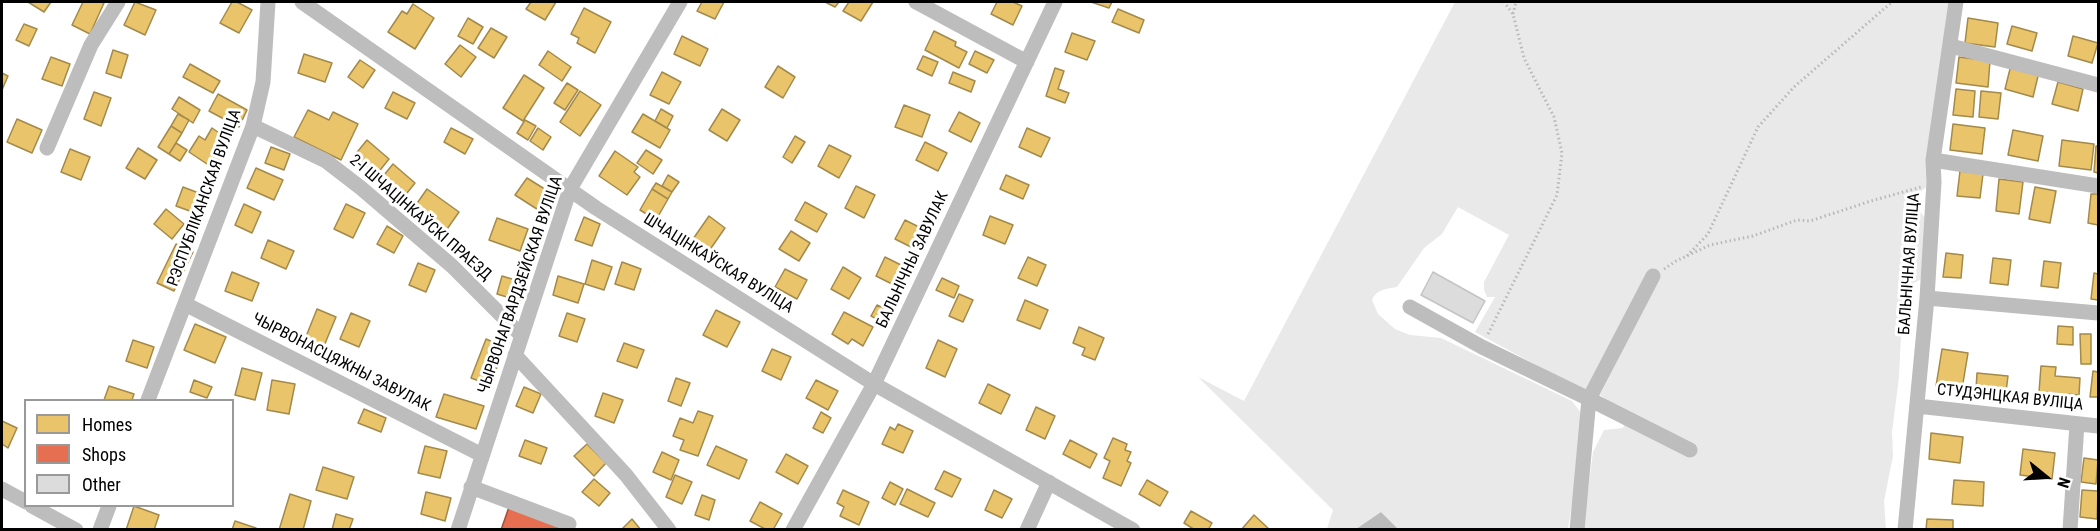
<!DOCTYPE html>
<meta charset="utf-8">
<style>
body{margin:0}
#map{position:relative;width:2100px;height:531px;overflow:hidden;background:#fff;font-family:"Roboto Condensed",sans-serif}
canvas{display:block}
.frame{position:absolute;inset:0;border:3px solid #000;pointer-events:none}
.legend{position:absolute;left:24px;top:399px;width:210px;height:108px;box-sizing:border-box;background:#fff;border:2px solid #999;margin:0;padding:8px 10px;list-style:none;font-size:18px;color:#000}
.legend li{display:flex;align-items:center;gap:12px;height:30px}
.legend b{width:30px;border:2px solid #999}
.north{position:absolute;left:2016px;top:447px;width:60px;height:60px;-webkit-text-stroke:4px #fff;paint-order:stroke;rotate:108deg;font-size:16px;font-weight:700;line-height:24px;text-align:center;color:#000}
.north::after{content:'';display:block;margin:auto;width:21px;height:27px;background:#000;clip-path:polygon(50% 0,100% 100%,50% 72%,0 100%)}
</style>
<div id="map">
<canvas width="2100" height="531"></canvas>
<div class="frame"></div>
<ul class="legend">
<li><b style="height:16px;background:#e9c46a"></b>Homes</li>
<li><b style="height:16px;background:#e76f51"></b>Shops</li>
<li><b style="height:16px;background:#dcdcdc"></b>Other</li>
</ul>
<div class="north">N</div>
</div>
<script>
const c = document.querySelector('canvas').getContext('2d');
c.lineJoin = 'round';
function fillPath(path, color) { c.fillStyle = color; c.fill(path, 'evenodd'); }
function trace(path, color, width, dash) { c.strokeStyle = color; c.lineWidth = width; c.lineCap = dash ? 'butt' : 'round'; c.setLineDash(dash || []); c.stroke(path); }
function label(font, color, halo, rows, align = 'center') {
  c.font = font + ' "Roboto Condensed",sans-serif'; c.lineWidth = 6; c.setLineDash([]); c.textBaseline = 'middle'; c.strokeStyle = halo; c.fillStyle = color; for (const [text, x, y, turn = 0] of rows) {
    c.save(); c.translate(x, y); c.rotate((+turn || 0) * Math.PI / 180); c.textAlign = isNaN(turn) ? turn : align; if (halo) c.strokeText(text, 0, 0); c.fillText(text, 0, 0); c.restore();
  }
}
const green = new Path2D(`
 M1455,2H1950L1928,186L1920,192L1917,208L1926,219L1921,279L1908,287L1902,314L1899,377L1892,432L1893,456L1884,501L1886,529H1583L1593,452L1604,430L1623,428L1628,415L1600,395L1659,278L1588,393L1475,332L1495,297H1487L1484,290V282L1509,235L1458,207L1442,234L1424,248L1397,287C1386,289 1377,289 1372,300L1378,314L1395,329L1410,335L1441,338L1572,401L1582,414L1577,473L1568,529H1398L1381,512L1356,529H1327L1333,510L1198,377L1244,401Z`);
const water = new Path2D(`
 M1381,512L1398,529H1356Z`);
const homes = new Path2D(`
 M28,2H51L44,12Z
 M83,2H100L104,3L90,34L72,25Z
 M135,2L156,10L145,35L124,25Z
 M232,2H237L252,10L239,33L220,23Z
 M531,2H556L545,20L526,9Z
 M702,2H724L715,19L697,11Z
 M825,2H839L835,7Z
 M849,2H873L861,21L843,11Z
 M997,2H1013L1022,6L1013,25L991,14Z
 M1091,2H1112L1109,8Z
 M413,4L434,18L415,49L388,32L402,11L407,14Z
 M584,8L611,22L595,53L577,43L579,38L571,34Z
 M1118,9L1144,20L1139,33L1112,22Z
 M468,18L483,27L473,44L458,36Z
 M1968,18L1998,23L1995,47L1965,43Z
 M24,24L37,29L29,46L16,40Z
 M2012,26L2037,33L2032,51L2007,44Z
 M491,28L507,37L494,58L478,48Z
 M934,31L956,42L955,46L967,52L959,68L925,50Z
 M1072,33L1095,41L1087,60L1065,52Z
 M682,36L708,49L700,66L674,54Z
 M2073,36L2098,43L2092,63L2068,56Z
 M460,45L476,57L461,77L445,64Z
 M113,50L128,55L121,78L106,73Z
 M548,51L571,67L562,81L539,65Z
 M975,51L994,60L987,73L969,64Z
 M304,54L332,63L325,82L298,73Z
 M923,56L938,62L932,76L917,69Z
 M51,57L70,64L62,86L42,79Z
 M1959,57L1990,61L1988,87L1956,83Z
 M360,60L375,70L363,88L348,77Z
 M190,64L220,81L213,93L183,77Z
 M2011,65L2039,72L2033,97L2005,89Z
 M778,66L795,77L783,98L765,87Z
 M1055,68L1064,71L1058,89L1069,93L1065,103L1046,96Z
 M662,72L681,82L669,104L650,95Z
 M953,72L975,81L971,92L949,83Z
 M2,73L8,76L2,90Z
 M524,75L544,88L523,121L503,108Z
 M2058,82L2083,89L2078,111L2052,104Z
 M567,83L578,90L565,110L554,103Z
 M1956,89L1975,91L1973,117L1953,115Z
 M580,91L601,105L580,136L560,122Z
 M1981,91L2001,93L1998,119L1979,117Z
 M94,92L111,98L101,126L84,119Z
 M393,92L415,103L407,119L385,108Z
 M218,94L247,110L239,127L209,111Z
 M179,97L200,110L193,123L172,109Z
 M904,105L930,115L922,137L895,127Z
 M661,109L673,116L667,128L655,121Z
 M722,109L740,120L727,141L709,130Z
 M308,110L329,120L333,112L358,124L341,160L294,137Z
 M959,112L980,123L971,142L949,131Z
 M178,114L189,120L182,133L171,126Z
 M643,114L670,130L660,148L632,132Z
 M17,119L42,130L32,153L7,142Z
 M525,120L536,126L528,140L517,133Z
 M1953,124L1985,128L1982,154L1950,150Z
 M171,126L182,133L169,154L158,147Z
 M212,128L231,141L213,168L189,152L199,136L205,140Z
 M451,128L473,139L465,154L444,142Z
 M538,128L551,137L543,150L530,141Z
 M1027,128L1050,138L1041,157L1019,147Z
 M2013,130L2043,136L2038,161L2008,155Z
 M795,136L805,142L792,163L783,157Z
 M367,140L389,159L377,174L354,156Z
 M2062,140L2094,144L2091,170L2059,166Z
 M925,142L947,153L938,171L916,160Z
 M176,143L187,150L180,161L169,154Z
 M829,145L851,156L839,178L818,166Z
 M2096,146H2098V173L2094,172Z
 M271,147L290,154L284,170L265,163Z
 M138,148L157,160L145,179L126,168Z
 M70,149L90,157L81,180L61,172Z
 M646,150L662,160L653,174L637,163Z
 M615,151L638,167L634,172L640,177L627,195L599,176Z
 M393,164L415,183L403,198L380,180Z
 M256,168L283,180L274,200L247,188Z
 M1960,171L1983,174L1980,198L1957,196Z
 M668,175L679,182L672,192L662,186Z
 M1006,175L1029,185L1023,199L1000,189Z
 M527,178L551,193L540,211L515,195Z
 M1999,179L2023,182L2019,214L1996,211Z
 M656,183L672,192L668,199L652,189Z
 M856,186L875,195L864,218L845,208Z
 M183,187L204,195L198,214L176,206Z
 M2035,187L2056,191L2050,223L2029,219Z
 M427,189L459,212L445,232L413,209Z
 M652,189L668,199L656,220L640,210Z
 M2091,194H2098V225L2088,223Z
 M805,202L827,214L817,232L795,220Z
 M244,204L261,212L252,233L235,225Z
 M346,204L365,213L353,238L334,229Z
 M166,209L184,224L172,239L154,224Z
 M709,216L725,228L709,251L693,239Z
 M990,216L1013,225L1005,244L983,235Z
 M584,217L600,224L592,246L575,240Z
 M497,218L528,229L520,251L489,240Z
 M905,220L927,231L917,250L895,239Z
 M387,226L403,236L394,253L377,244Z
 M791,231L810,243L799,261L779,249Z
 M268,240L294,251L286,269L261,258Z
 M176,244L193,252L174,291L157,283Z
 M1946,253L1963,255L1961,278L1943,277Z
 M885,257L907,268L898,287L876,276Z
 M1028,257L1046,265L1037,286L1018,278Z
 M1993,258L2011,260L2008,285L1990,283Z
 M592,260L612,267L604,290L585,284Z
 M2044,261L2061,263L2058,288L2041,286Z
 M622,262L641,269L634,290L615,284Z
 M418,263L435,270L426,292L409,285Z
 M843,267L861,278L849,299L831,289Z
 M785,269L807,280L797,299L775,287Z
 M232,272L259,283L252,301L225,291Z
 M2094,273L2098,274V300L2091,299Z
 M502,276L525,283L520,301L497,294Z
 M558,276L584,284L578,303L553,295Z
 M942,278L959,286L954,298L936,290Z
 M959,294L973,300L963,322L949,316Z
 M1025,300L1048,310L1040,329L1017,320Z
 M877,305L890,311L885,323L871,316Z
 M317,309L336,317L324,346L305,339Z
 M716,310L740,322L727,347L703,335Z
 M844,312L873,327L863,346L852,339L848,344L832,334Z
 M351,313L370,321L359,347L340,339Z
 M567,313L585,319L577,342L559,336Z
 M195,324L226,337L215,363L184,350Z
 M2058,326L2073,327V345L2057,344Z
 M1079,327L1104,338L1095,360L1082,355L1085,348L1073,343Z
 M2080,334H2091V364H2081Z
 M486,339L505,347L490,385L471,378Z
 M133,340L154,347L147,368L126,361Z
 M938,340L957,349L945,377L926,368Z
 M624,343L644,350L637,368L617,361Z
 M772,349L791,357L781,380L762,371Z
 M1942,349L1968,353L1962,389L1936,386Z
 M2041,366L2056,367L2055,376L2080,378L2079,395L2039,392Z
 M242,368L262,373L255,400L235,395Z
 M2093,371L2098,372V397H2090Z
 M1977,373L2008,376L2006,392L1976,389Z
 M676,378L690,383L681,406L668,401Z
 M194,380L212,387L207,398L190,392Z
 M272,380L295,384L289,414L267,410Z
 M816,380L838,391L828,410L806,398Z
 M988,384L1010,395L1001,414L979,403Z
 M109,386L134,394L132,400H104Z
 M524,387L541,394L533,413L516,406Z
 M603,393L623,400L614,423L595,416Z
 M444,394L484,406L476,429L436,417Z
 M1036,407L1055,416L1045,439L1026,430Z
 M364,409L386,418L381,432L358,423Z
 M698,411L713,416L698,456L680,450L684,440L673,436L680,418L693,423Z
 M821,412L831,418L823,433L813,428Z
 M2,421L17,428L8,448L2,444Z
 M898,424L913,431L903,453L882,444L890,427L895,430Z
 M1931,433L1963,437L1960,463L1929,459Z
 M1113,438L1127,444L1125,450L1131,452L1127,461L1131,463L1121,486L1103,478L1110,461L1104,458Z
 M525,440L547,448L541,464L519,456Z
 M1070,440L1097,454L1090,468L1063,454Z
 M587,444L606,463L594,476L574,456Z
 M425,446L447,451L440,478L418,473Z
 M716,446L747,460L739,479L707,465Z
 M2023,449L2055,453L2052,479L2020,475Z
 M662,452L679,460L671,480L653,472Z
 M786,454L808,466L798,484L776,472Z
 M2084,458L2098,460L2096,484L2081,482Z
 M323,467L354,477L347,499L316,490Z
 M944,471L961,479L952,497L935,489Z
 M675,475L692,482L682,504L666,497Z
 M594,479L610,493L599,506L582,492Z
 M1147,480L1168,492L1160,506L1139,494Z
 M1954,480L1984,482L1983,506L1952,504Z
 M890,482L903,489L895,505L882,498Z
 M907,489L935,503L928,517L900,504Z
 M843,490L869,502L859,525L840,516L844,507L837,503Z
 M994,490L1012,499L1002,518L985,510Z
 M2082,490L2098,491L2097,519L2080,517Z
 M426,492L451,498L445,521L421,514Z
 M290,494L311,501L303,530H279Z
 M702,495L715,500L709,520L695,515Z
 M760,502L782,514L773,530H767L750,521Z
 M134,506L159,515L154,530H126Z
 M1191,511L1212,523L1208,530H1195L1184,523Z
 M336,514L353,519L349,530H332Z
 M1254,515L1269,529L1241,530Z
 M632,519L641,530H621Z
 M1927,519L1953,520V530H1926Z
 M235,521L256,528V530H232Z`);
const shops = new Path2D(`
 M509,507L559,524L557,530H501Z`);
const building = new Path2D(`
 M1433,272L1485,301L1473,323L1421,295Z`);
const path = new Path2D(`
 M1513,14L1516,2
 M1687,256L1708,234L1758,127L1794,87L1892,2
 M1664,269L1676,261L1710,245L1753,236L1797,220L1810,221L1871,201L1921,187
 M1488,334L1557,195L1562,153L1554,117L1524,58L1513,14L1504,2`);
const minor = new Path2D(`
 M302,2L596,208L874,384L1133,530
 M916,2L1027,62
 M1951,46L2098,85
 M253,126L326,161L361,188L452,266L521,335
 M47,148L91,45L118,2
 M1933,160L2098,186
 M1653,276L1589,399L1690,450
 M1927,298L2098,313
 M185,304L482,455
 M1410,307L1482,347L1589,399L1577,530
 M515,355L626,475L669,530
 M148,400L253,126L263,82L268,2
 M1917,406L2098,426
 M471,487L569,524L566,530
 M2,489L26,502
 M32,506L76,530
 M100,530L109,506
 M458,530L570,189L680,2
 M793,530L874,384L1055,2
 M1027,530L1049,482
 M1905,530L1927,298L1934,182L1933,160L1956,2
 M2070,530L2077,424`);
const streetNames = [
 ["РЭСПУБЛІКАНСКАЯ ВУЛІЦА",205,198,-70],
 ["2-І ШЧАЦІНКАЎСКІ ПРАЕЗД",420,218,41],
 ["БАЛЬНІЧНЫ ЗАВУЛАК",913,260,-65],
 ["ШЧАЦІНКАЎСКАЯ ВУЛІЦА",718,264,32],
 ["БАЛЬНІЧНАЯ ВУЛІЦА",1910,264,-86],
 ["ЧЫРВОНАГВАРДЗЕЙСКАЯ ВУЛІЦА",521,285,-71],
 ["ЧЫРВОНАСЦЯЖНЫ ЗАВУЛАК",341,363,27],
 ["СТУДЭНЦКАЯ ВУЛІЦА",2010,398,6]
];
fillPath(green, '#e9e9e9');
fillPath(water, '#bbb');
fillPath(homes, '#e9c46a');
trace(homes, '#a3894a', 1.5);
fillPath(shops, '#e76f51');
trace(shops, '#a24e39', 1.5);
fillPath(building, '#dcdcdc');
trace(building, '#c4c4c4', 1.5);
trace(path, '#b8b8b8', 3, [1.5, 3]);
trace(minor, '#bdbdbd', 15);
label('16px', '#000', '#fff', streetNames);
</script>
